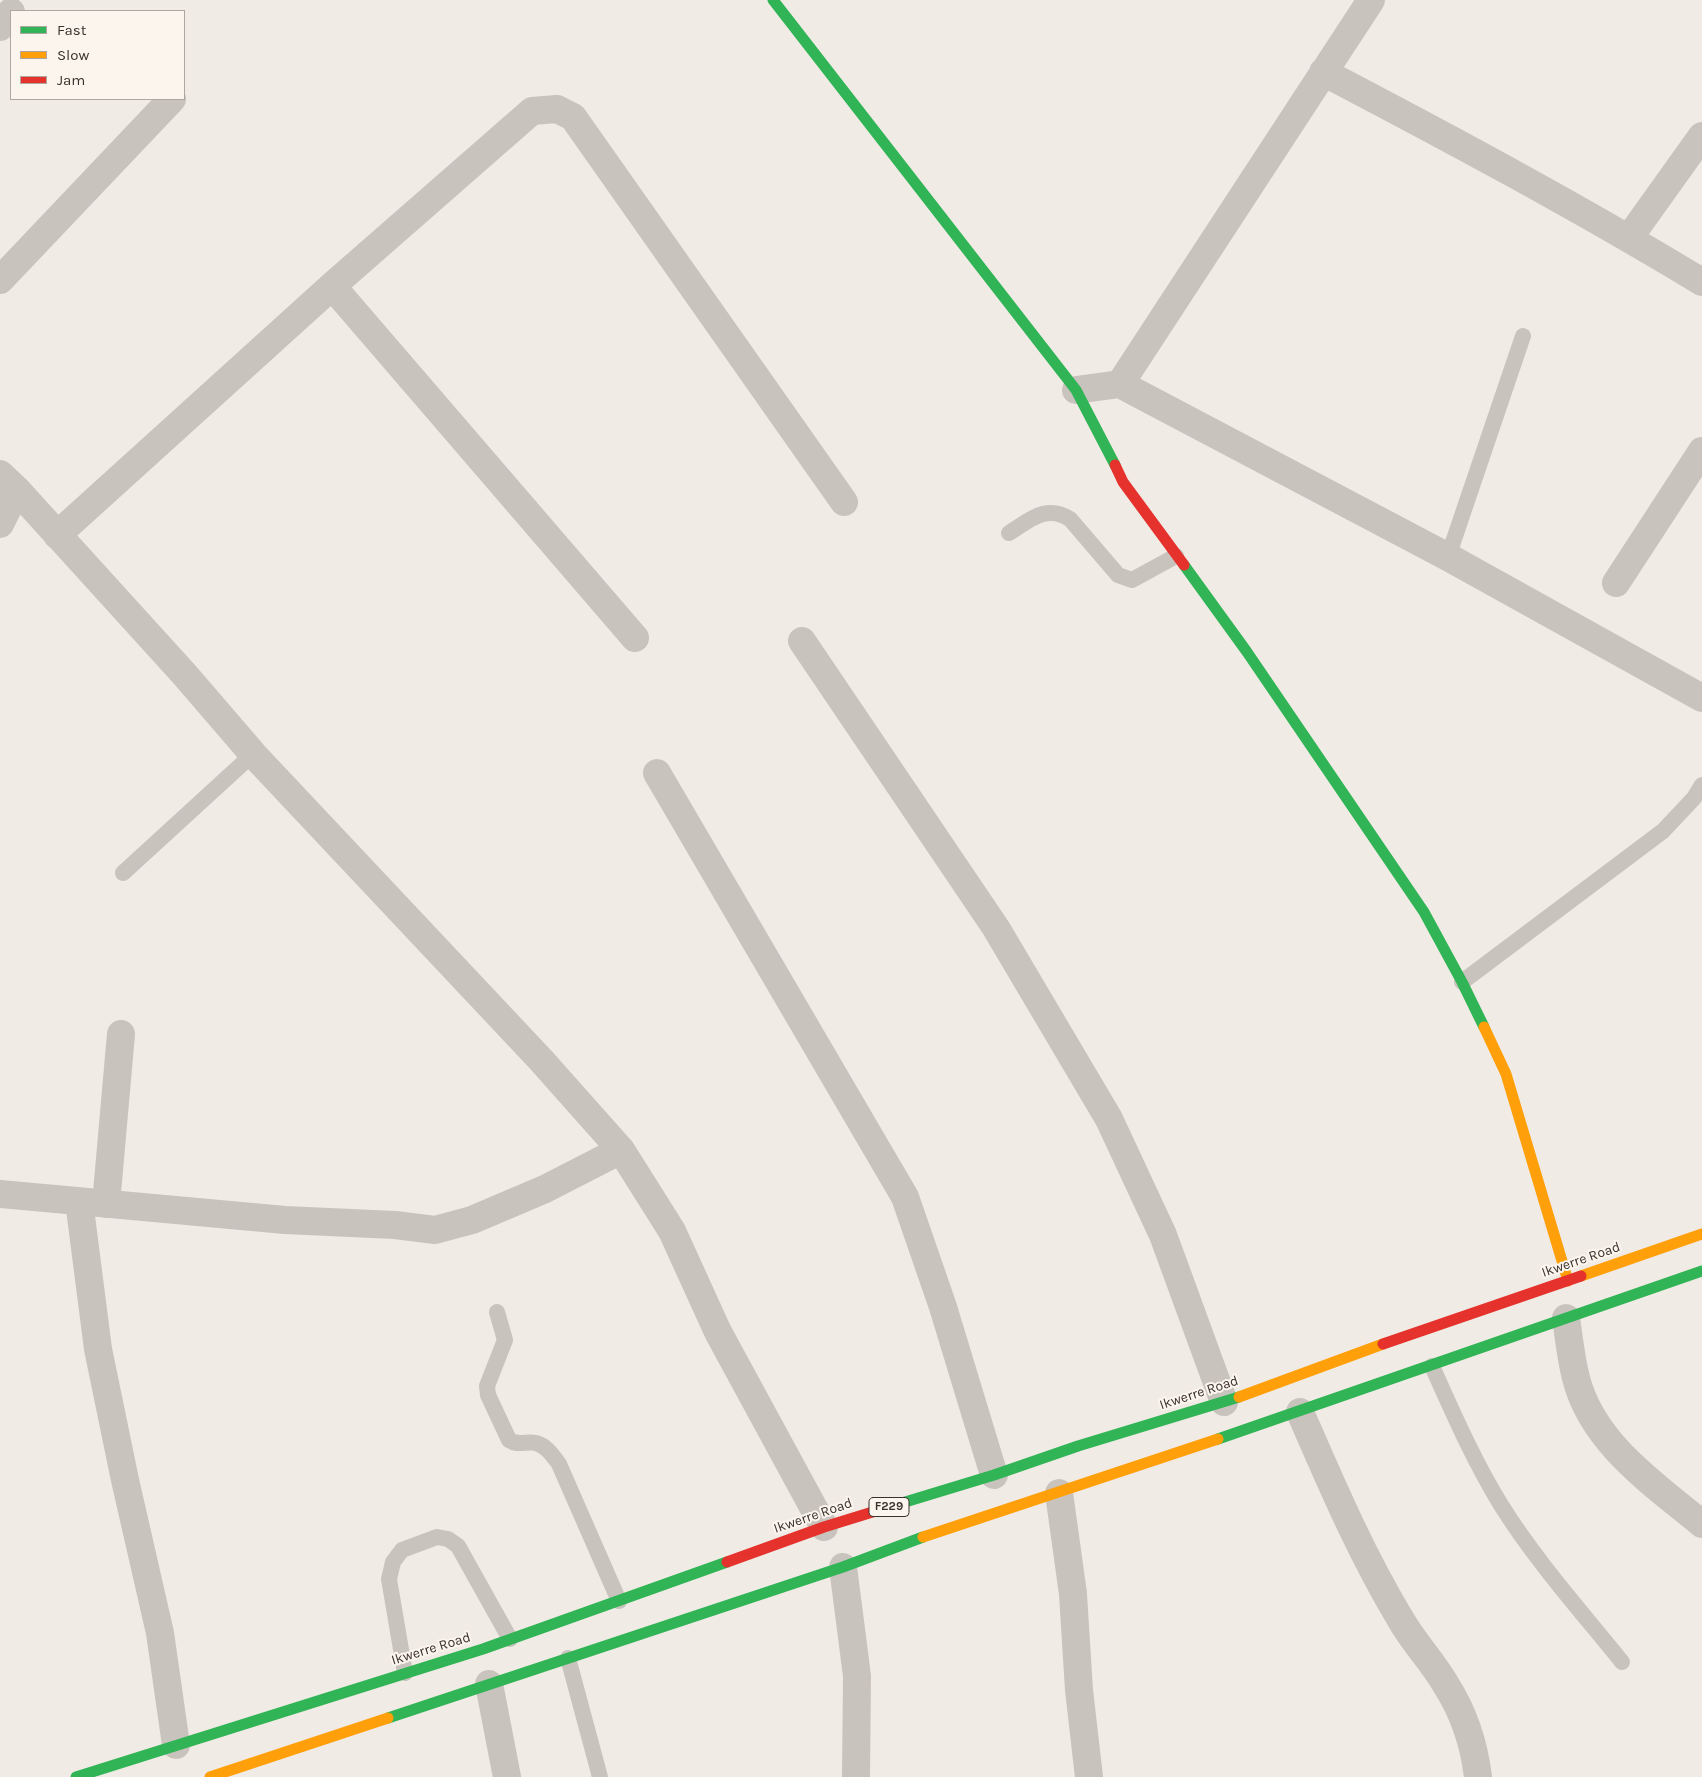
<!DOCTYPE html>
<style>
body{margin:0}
#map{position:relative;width:1702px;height:1777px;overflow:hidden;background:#f0ebe5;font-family:Karla,sans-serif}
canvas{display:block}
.legend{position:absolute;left:10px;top:10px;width:175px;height:90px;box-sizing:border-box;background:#fbf5ee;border:1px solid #aea6a0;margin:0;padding:6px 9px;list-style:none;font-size:15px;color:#3b302b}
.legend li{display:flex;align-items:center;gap:10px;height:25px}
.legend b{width:25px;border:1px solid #aea6a0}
</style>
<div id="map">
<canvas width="1702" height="1777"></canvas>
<ul class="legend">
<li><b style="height:6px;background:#30b455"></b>Fast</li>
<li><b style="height:6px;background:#ff9f0a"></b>Slow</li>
<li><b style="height:6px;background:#e5322d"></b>Jam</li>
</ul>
</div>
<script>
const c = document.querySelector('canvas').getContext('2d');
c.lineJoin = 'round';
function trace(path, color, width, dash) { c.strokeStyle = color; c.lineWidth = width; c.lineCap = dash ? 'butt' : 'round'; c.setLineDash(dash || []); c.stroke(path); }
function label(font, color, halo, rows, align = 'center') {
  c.font = font + ' Karla,sans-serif'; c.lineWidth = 4; c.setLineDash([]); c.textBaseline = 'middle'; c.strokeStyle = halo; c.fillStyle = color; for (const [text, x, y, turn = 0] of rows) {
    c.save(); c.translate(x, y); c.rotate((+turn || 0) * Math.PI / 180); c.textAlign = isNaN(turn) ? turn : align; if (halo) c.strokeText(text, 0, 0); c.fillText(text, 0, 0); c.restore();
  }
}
const lane = new Path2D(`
 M1009,533C1030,520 1046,504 1070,519L1118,575L1132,580L1176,556
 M1448,557L1523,336
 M123,873L253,754
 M1462,982L1663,831L1694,798L1702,785
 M497,1312L505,1340L487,1386L488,1395L509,1440C518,1446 526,1441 536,1443C547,1446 553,1456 559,1464L619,1601
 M1432,1366C1453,1413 1474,1461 1501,1505C1536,1561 1581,1611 1622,1662
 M568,1658L600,1777
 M405,1673L389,1579L393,1562L402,1550L437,1537L448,1539L458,1546L510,1639`);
const street = new Path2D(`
 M0,27L11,12
 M1323,72C1451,139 1578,207 1702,282
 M1629,238L1702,136
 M0,280L172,99
 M332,286L635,638
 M1120,384L1371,0
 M1076,390L1120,384L1448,557L1702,698
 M0,474L17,490L185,675L253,754L541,1060L621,1150L672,1231L718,1332L824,1527
 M0,524L17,490
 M57,535L332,286L532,111L557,109L573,117L844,502
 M1616,583L1702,451
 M802,641L996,928L1109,1119L1163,1235L1224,1402
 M657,773L905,1197L943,1307L994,1475
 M0,1194L285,1220L395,1225L435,1230L472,1220L545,1189L621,1150
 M79,1201L98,1349L125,1480L160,1633L176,1745
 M106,1204L121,1034
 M1566,1318C1569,1338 1571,1359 1576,1378C1592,1443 1654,1484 1702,1524
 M1300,1412C1331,1483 1361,1554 1401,1620C1414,1643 1433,1662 1446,1685C1464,1713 1474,1744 1478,1777
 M1059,1493L1073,1594L1079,1690L1089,1777
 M843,1567L857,1676L856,1777
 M489,1684L507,1777`);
const fast = new Path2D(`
 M773,0L1076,390L1115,465
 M1184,565L1247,652L1424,912L1462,982L1484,1027
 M1218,1439L1702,1271
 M892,1506L994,1475L1078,1446L1239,1397
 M388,1718L843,1567L923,1537
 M76,1777L483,1649L727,1562`);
const slow = new Path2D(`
 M1484,1027L1506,1074L1568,1281
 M1581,1276L1702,1234
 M1239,1397L1383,1344
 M923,1537L1218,1439
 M210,1777L388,1718`);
const jam = new Path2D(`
 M1115,465L1123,482L1184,565
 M1383,1344L1581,1276
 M727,1562L824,1527L892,1506`);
const shields = [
 [889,1507,40]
];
const shieldNames = [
 ["F229",889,1507]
];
const streetNames = [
 ["Ikwerre Road",1581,1260,-19],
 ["Ikwerre Road",1199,1393,-18],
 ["Ikwerre Road",813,1516,-19],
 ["Ikwerre Road",431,1649,-17]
];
trace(lane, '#c9c3be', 16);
trace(street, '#c9c3be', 28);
trace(fast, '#30b455', 11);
trace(slow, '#ff9f0a', 11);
trace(jam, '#e5322d', 11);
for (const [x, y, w] of shields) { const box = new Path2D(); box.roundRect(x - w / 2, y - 9.5, w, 19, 4); c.fillStyle = '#fbf5ee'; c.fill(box); trace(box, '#3b302b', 1); }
label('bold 12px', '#3b302b', null, shieldNames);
label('14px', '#3b302b', '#fbf5ee', streetNames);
</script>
